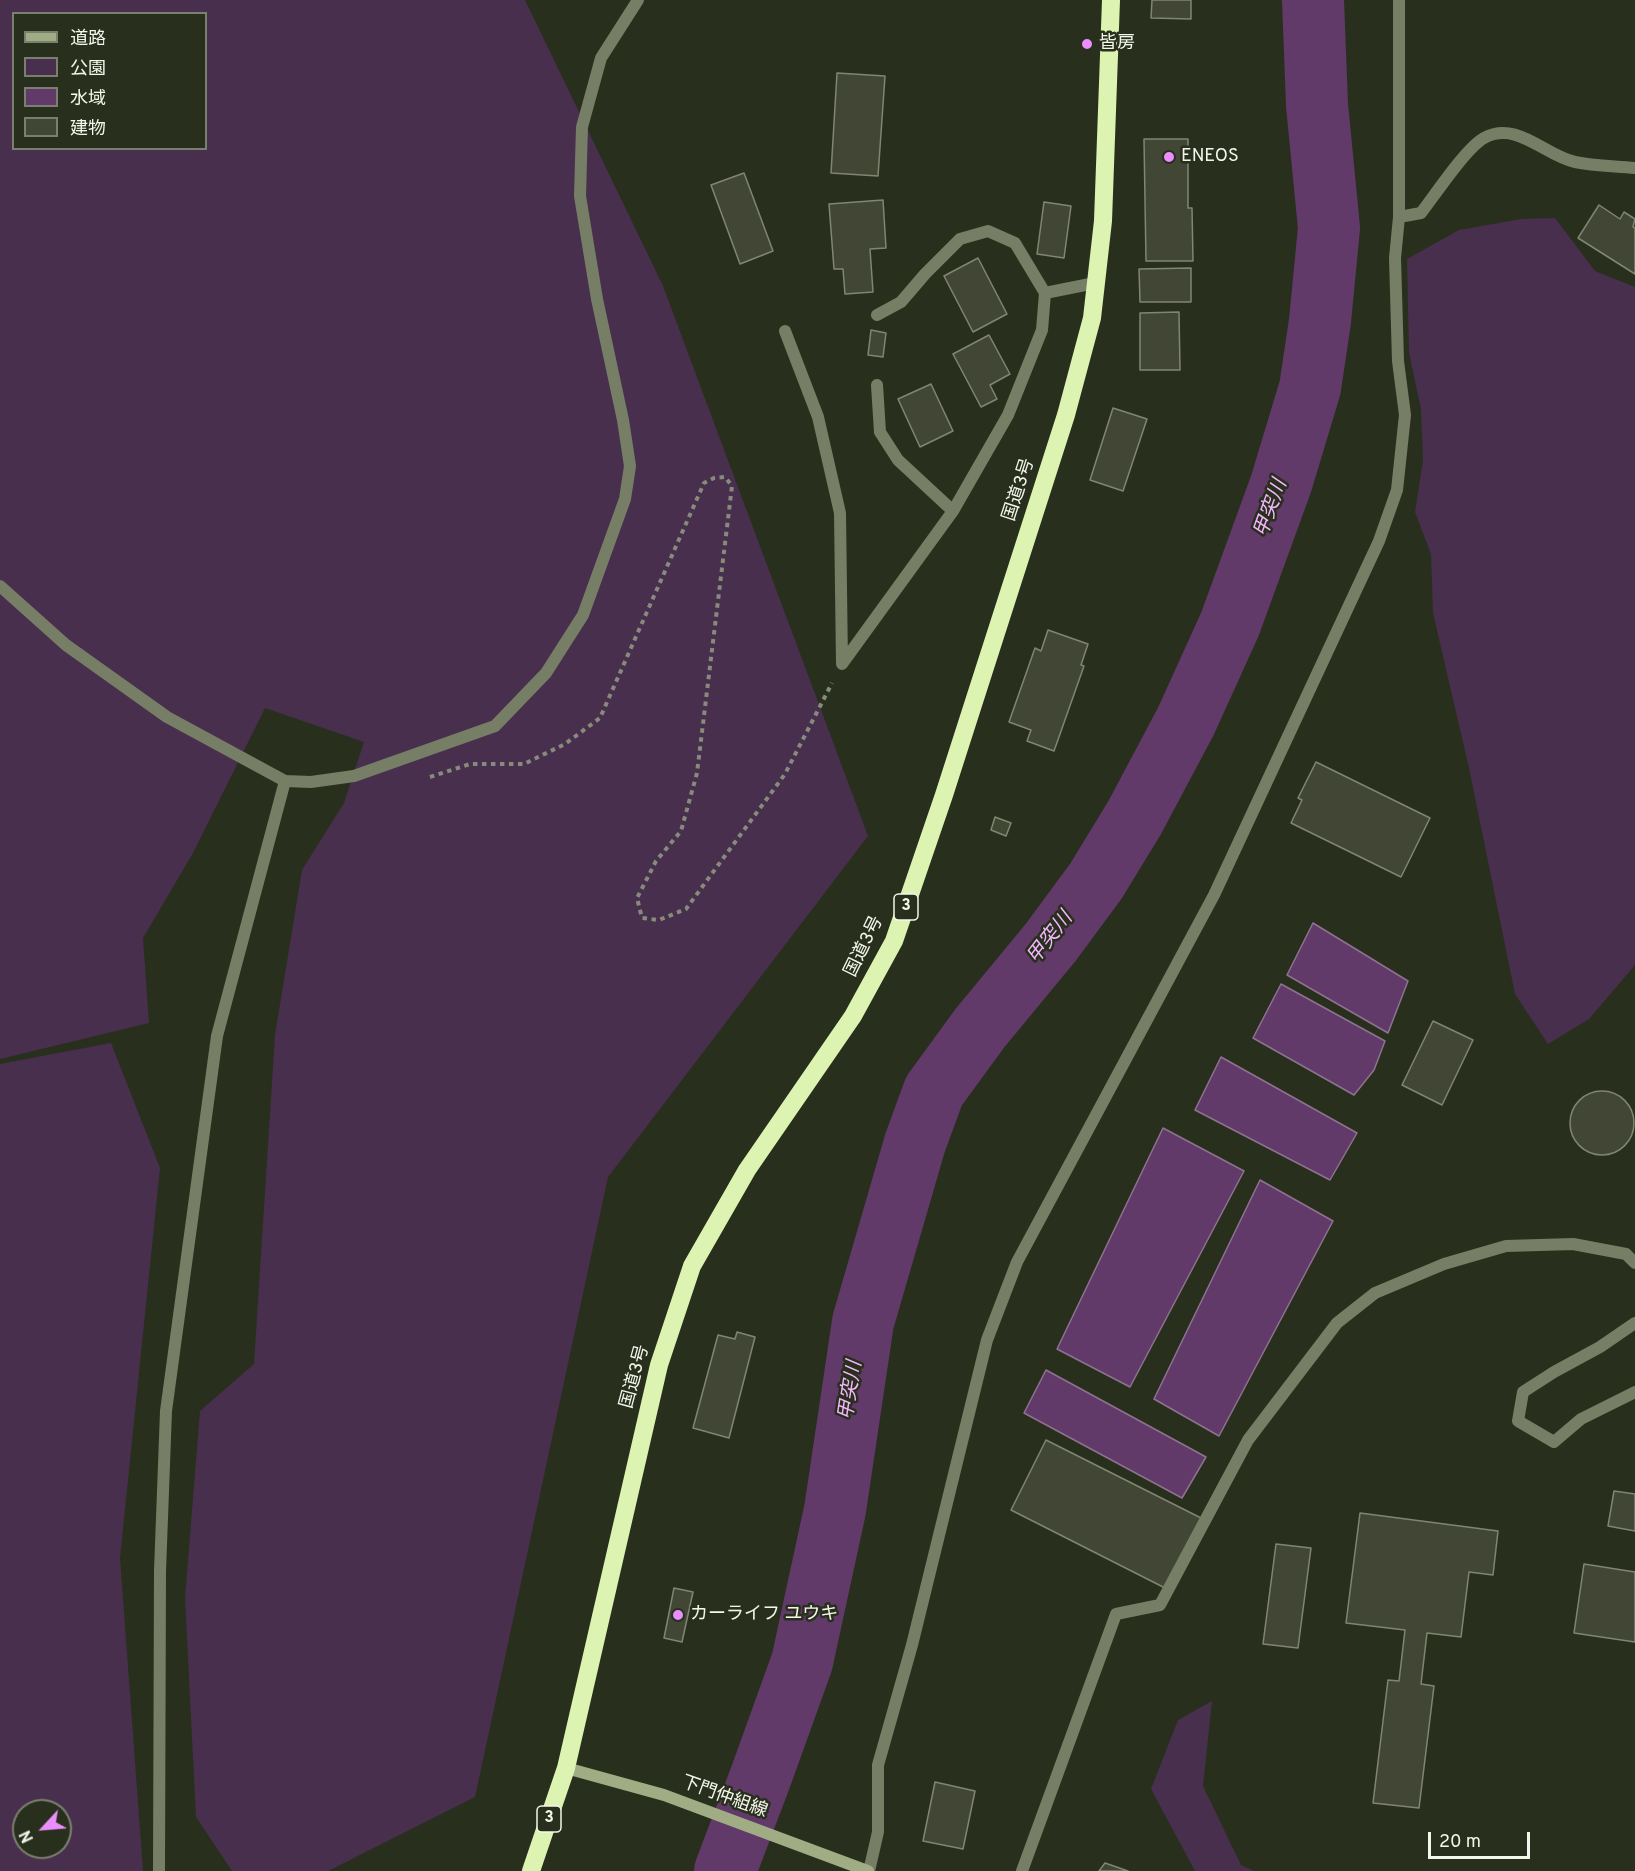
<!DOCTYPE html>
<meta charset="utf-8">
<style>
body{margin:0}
#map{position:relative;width:1635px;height:1871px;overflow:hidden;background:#292f1d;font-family:Overpass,"Noto Sans JP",sans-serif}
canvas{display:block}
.legend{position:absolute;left:12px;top:12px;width:195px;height:138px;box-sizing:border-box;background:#292f1d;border:2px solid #7a7f6f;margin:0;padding:8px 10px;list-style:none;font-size:18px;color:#f3f7eb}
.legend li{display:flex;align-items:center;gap:12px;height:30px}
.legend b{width:30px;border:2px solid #7a7f6f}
.north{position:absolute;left:12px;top:1799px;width:60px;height:60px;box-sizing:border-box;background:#292f1d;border:2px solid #7a7f6f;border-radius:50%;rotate:244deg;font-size:16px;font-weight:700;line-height:24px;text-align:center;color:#f3f7eb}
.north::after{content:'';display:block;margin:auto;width:21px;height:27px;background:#ea8dfd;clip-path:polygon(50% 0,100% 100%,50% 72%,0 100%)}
.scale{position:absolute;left:1428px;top:1832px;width:102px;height:27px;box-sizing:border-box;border:3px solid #f3f7eb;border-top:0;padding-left:8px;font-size:18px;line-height:21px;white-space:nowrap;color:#f3f7eb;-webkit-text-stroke:4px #292f1d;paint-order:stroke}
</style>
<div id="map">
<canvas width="1635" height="1871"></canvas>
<ul class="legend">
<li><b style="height:8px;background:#a0ad84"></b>道路</li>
<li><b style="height:16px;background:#482f4d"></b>公園</li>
<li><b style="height:16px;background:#613a69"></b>水域</li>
<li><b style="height:16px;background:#414734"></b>建物</li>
</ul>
<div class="north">N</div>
<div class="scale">20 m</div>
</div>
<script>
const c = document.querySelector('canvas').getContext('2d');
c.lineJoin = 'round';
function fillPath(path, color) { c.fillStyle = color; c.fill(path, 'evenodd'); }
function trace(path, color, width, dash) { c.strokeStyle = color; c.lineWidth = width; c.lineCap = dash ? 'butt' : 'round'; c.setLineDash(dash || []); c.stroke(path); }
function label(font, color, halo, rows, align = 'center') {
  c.font = font + ' Overpass,"Noto Sans JP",sans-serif'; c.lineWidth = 5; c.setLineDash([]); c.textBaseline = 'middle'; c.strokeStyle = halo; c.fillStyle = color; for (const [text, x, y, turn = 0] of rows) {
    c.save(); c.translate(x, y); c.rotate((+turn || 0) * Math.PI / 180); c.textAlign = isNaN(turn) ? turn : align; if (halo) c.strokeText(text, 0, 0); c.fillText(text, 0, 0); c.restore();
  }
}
const green = new Path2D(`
 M0,0H525L663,286L868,836L608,1177L475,1797L328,1871H232L196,1817L185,1598L200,1411L254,1364L275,1035L302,870L344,803L364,742L265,708L193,853L143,938L149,1023L0,1059ZM14,14H206V148H14Z
 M1555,218L1595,271L1635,287V965L1589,1019L1548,1044L1515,994L1469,768L1433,613L1431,554L1415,512L1423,461L1421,409L1409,353L1407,259L1459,230L1521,219Z
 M111,1043L160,1168L120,1558L143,1871H0V1064ZM24,1811H60V1847H24Z
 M1212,1701L1203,1786L1241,1865L1254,1871H1195L1151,1789L1178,1720Z`);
const water = new Path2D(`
 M1313,923L1408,981L1388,1033L1287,975Z
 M1281,984L1385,1041L1374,1070L1354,1095L1253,1038Z
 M1221,1057L1357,1133L1330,1180L1195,1110Z
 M1163,1128L1244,1171L1130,1387L1057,1349Z
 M1260,1180L1333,1221L1219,1436L1154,1399Z
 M1046,1370L1206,1457L1182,1498L1024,1413Z`);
const river = new Path2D(`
 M725,1871L761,1776L802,1662L835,1510L863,1322L915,1143L934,1091L980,1028L1051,942L1096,881L1135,817L1186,721L1230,624L1281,484L1310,388L1320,321L1329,228L1317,105L1313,0`);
const building = new Path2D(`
 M1152,0H1191V19L1151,18Z
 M837,73L885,76L878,176L831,173Z
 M1144,139H1188V208H1192L1193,261H1146Z
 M744,173L773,251L740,264L711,185Z
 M883,200L886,248L870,249L873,292L845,294L843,269H834L829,204Z
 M1044,202L1071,206L1064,258L1037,254Z
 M1599,205L1620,219L1624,212L1635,219L1633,227L1635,228V274L1578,238Z
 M978,258L1007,314L973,332L944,276Z
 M1191,268V302H1140L1139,269Z
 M1179,312L1180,370H1140V313Z
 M871,330L886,333L883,357L868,355Z
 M989,335L1010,374L990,385L997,399L981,407L953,354Z
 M931,384L953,431L920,447L898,399Z
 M1113,408L1147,419L1123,491L1090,480Z
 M1048,630L1088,644L1081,665L1084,666L1054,751L1027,741L1031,730L1009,722L1035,648L1041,651Z
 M1316,762L1430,818L1401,877L1291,823L1302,800L1298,798Z
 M995,817L1011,823L1006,836L991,830Z
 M1433,1021L1473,1040L1442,1105L1402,1085Z
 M1570 1123a32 32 0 1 1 64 0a32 32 0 1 1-64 0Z
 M737,1332L755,1337L729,1438L693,1428L718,1335L735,1339Z
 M1046,1440L1203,1519L1167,1589L1011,1510Z
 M1614,1491L1635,1494V1531L1608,1526Z
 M1360,1513L1498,1531L1493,1575L1469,1572L1461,1637L1427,1633L1421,1684L1434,1686L1419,1808L1373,1803L1388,1680L1399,1681L1405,1630L1346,1623Z
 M1276,1544L1311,1548L1298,1648L1263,1644Z
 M1584,1564L1635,1572V1642L1574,1633Z
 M674,1588L693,1592L682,1642L664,1638Z
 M935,1782L975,1791L963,1849L923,1841Z
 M1105,1863L1128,1871H1099Z`);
const path = new Path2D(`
 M430,777L470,764H524L565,744L600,718L704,483L714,478L725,477L732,486L697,773L681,831L656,861L637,898L642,918L659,920L686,909L785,774L832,683`);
const lane = new Path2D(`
 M1635,1323L1600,1347L1554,1372L1523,1392L1518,1421L1554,1442L1581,1419L1635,1392
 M159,1871L160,1571L166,1411L217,1036L285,781
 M1022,1871L1116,1614L1160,1605L1248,1440L1337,1323L1375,1293L1444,1264L1506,1246L1573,1244L1626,1254L1635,1263`);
const street = new Path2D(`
 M1399,217L1421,213C1435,195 1466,148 1484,138C1517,120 1545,156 1575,162C1594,166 1615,166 1635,168
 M877,315L901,302L925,274L960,239L988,231L1015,243L1045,293L1095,283
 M785,331L818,417L840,513L842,664L953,511L1008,415L1042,330L1045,293
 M877,385L880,432L898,460L953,511
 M0,586L66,645L167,717L285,781L311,782L354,776L495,726L546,673L583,615L625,499L630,466L623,420L597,299L580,196L582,127L601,58L638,0
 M869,1871L878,1832V1765L912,1645L987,1340L1017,1262L1214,895L1379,541L1397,490L1405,415L1398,361L1395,258L1399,217V0`);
const secondary = new Path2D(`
 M566,1768L664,1795L868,1871`);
const highway = new Path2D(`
 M531,1871L566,1768L659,1365L692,1266L747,1170L853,1016L894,941L944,795L1066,415L1092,318L1103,221L1111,0`);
const markers = [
 [1087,44,6,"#ea8dfd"],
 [1169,157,6,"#ea8dfd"],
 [678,1615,6,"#ea8dfd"]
];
const shields = [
 [906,907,24],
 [549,1819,24]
];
const shieldNames = [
 ["3",906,907],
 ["3",549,1819]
];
const poiNames = [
 ["皆房",1099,44],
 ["ENEOS",1181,157],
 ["カーライフ ユウキ",690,1615]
];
const streetNames = [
 ["国道3号",1020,490,-72],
 ["国道3号",865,947,-64],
 ["国道3号",636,1377,-75],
 ["下門仲組線",724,1798,20]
];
const waterNames = [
 ["甲突川",1272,509,-70],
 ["甲突川",1051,939,-52],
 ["甲突川",852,1391,-81]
];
fillPath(green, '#482f4d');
fillPath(water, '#613a69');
trace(water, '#8d7390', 1.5);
trace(river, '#613a69', 62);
fillPath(building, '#414734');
trace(building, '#7f8771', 1.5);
trace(path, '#868b7c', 4, [4.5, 4.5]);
trace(lane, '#767f65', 12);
trace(street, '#767f65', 12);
trace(secondary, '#a0ad84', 12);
trace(highway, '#ddf3b1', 18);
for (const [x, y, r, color] of markers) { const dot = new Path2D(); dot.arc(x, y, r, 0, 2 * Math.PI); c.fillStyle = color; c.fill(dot); trace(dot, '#292f1d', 2); }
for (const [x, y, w] of shields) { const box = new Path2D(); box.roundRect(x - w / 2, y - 13, w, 26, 4.5); c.fillStyle = '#292f1d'; c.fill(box); trace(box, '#f3f7eb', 1.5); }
label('bold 16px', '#f3f7eb', null, shieldNames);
label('18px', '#f3f7eb', '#292f1d', poiNames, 'left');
label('18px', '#f3f7eb', '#292f1d', streetNames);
label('italic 20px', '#f3b6ff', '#292f1d', waterNames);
</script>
